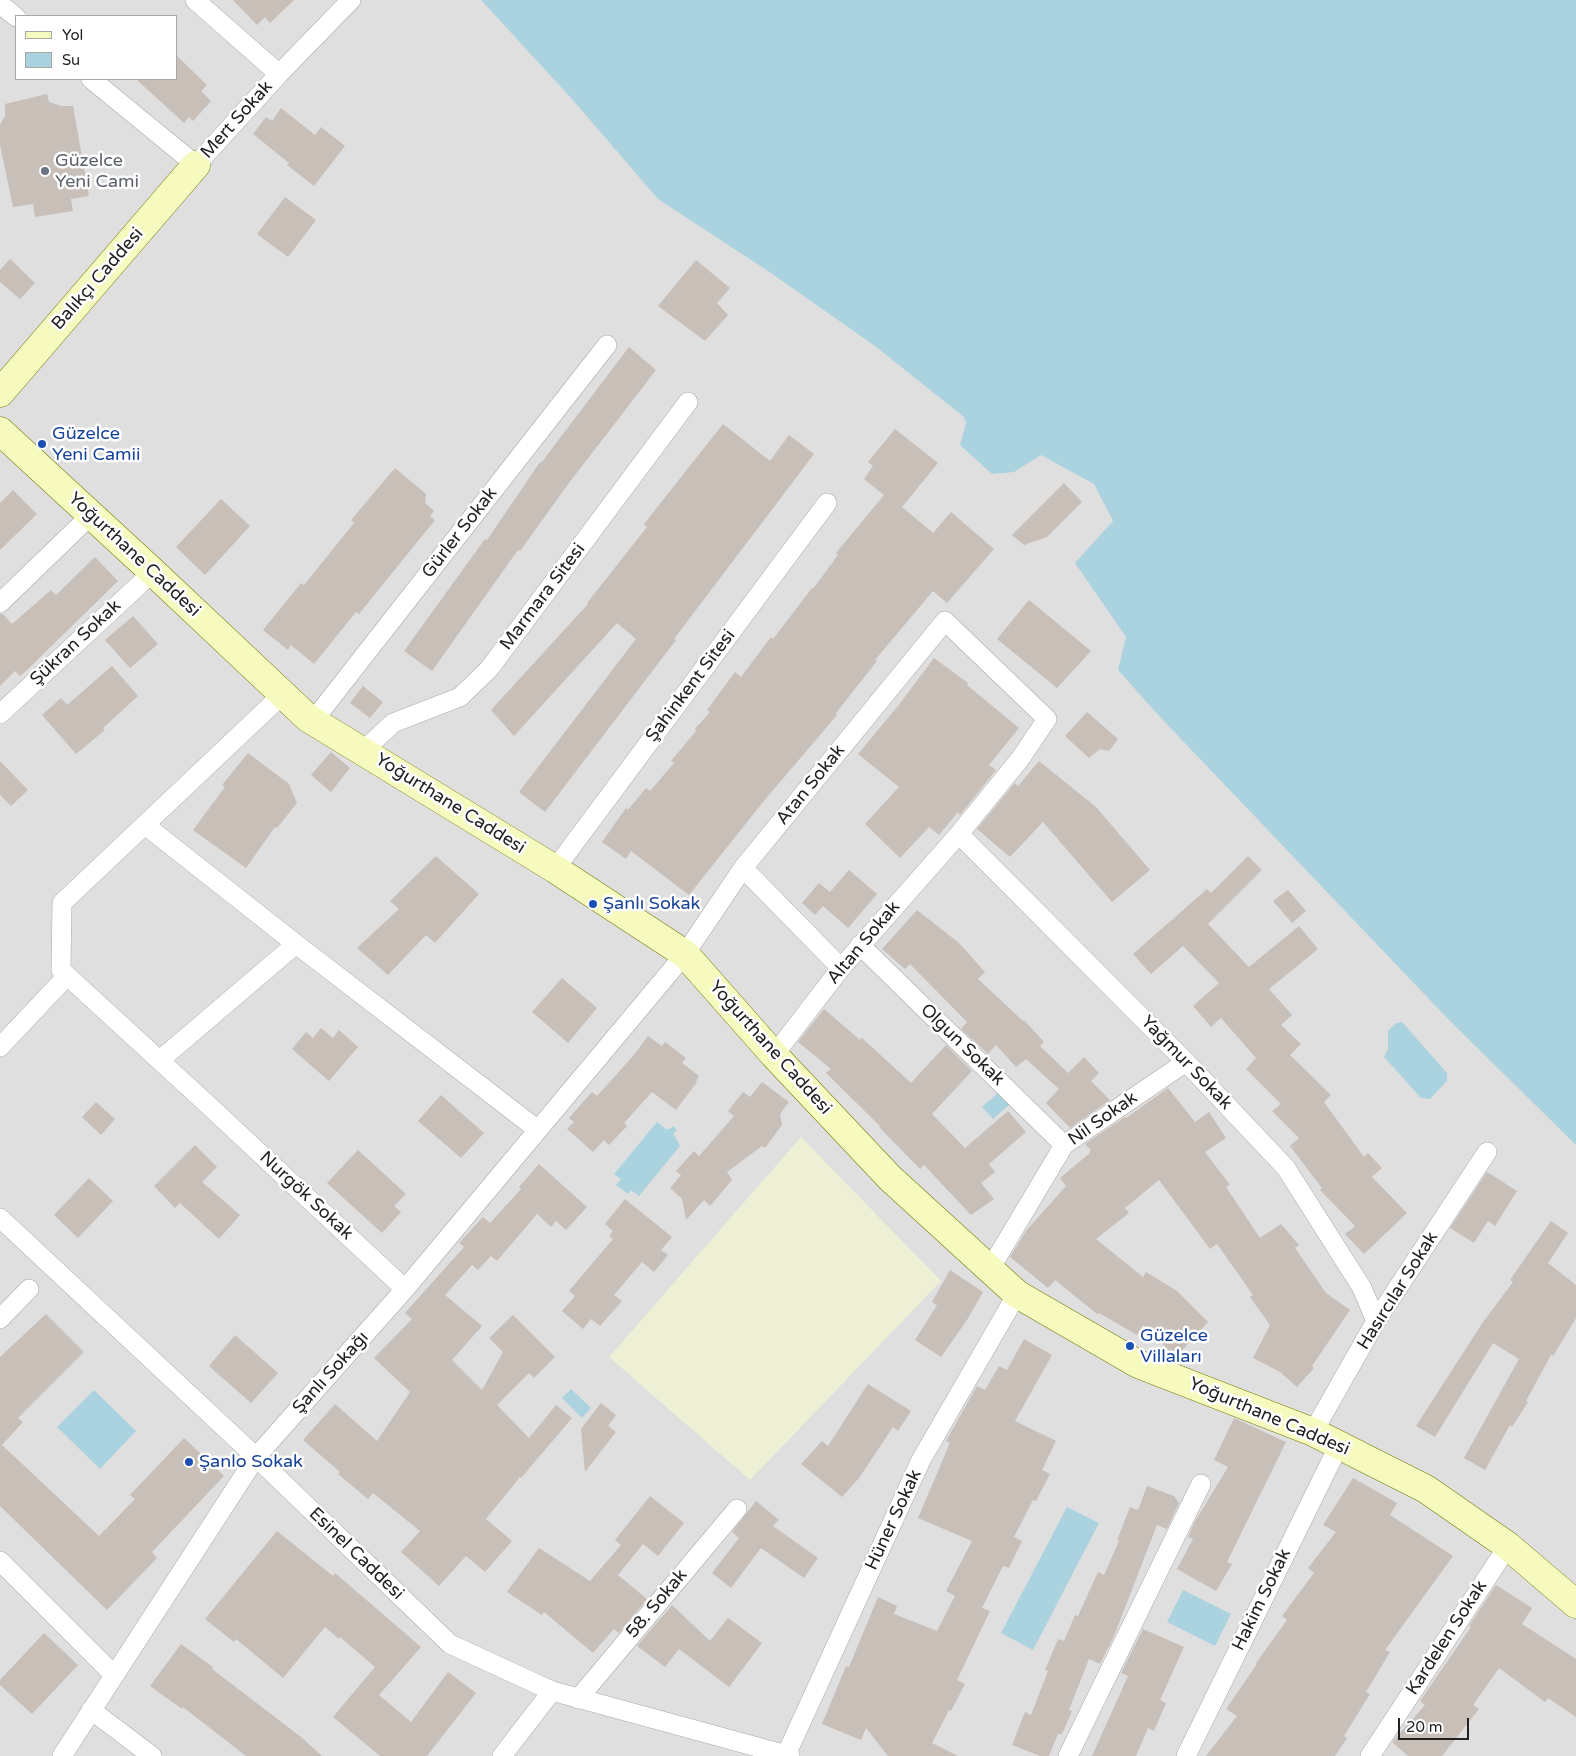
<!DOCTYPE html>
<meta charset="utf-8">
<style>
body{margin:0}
#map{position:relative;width:1576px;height:1756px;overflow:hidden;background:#f2efe9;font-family:"Varela Round",sans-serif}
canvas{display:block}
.legend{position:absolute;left:15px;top:15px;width:162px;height:65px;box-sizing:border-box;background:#fff;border:1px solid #a7a7a7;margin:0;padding:6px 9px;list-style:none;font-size:15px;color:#222}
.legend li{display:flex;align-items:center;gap:10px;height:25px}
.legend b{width:25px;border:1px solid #a7a7a7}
.scale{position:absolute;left:1398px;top:1718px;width:71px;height:22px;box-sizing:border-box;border:2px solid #222;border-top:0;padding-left:6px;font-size:15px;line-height:18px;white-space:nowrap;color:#222;-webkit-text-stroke:4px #fff;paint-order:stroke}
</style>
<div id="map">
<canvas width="1576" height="1756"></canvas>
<ul class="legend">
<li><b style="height:6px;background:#f7fabf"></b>Yol</li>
<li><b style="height:14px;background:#aad3df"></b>Su</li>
</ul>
<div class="scale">20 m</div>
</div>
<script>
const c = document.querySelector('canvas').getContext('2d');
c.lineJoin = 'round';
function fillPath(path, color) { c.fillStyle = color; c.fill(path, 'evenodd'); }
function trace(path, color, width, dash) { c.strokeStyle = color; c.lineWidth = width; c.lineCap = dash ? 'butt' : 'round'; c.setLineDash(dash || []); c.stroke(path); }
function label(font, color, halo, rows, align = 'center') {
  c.font = font + ' "Varela Round",sans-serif'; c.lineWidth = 5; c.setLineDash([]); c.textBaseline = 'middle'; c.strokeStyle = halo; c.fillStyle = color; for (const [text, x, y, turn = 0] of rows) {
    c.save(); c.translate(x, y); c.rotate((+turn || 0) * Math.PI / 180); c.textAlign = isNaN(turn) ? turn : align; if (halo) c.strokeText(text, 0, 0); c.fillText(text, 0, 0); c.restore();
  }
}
const residential = new Path2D(`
 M0,0H776L1576,782V1756H0ZM16,16H176V79H16Z`);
const farmland = new Path2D(`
 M801,1137L941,1281L750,1480L609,1357Z`);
const water = new Path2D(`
 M481,0H1576V1145L1450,1021L1161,718L1118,670L1126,637L1075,563L1113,521L1094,484L1041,455L1014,472L992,474L960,445L966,423L964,417L875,346L768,271L658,199L572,99Z
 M1402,1022L1447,1073V1081L1430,1099L1421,1098L1384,1057L1388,1049V1031L1396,1023Z
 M999,1092L1010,1104L993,1119L982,1107Z
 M657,1122L667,1130L674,1126L677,1131L673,1133L680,1146L639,1196L631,1190L628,1194L616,1185L621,1179L614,1174Z
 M571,1389L591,1408L582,1418L562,1398Z
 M94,1390L136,1431L100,1469L57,1427Z
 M1067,1507L1099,1523L1033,1650L1001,1633Z
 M1183,1590L1231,1614L1215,1646L1167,1622Z`);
const building = new Path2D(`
 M233,0H294L270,23L265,17L257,25Z
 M176,55L207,85L201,91L211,101L193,121L189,117L184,123L136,79H176Z
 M47,94L49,102L61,106H73L89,196L71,199L73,211L35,217L33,204L13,207L0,145V125L5,116V104Z
 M281,108L315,135L321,127L345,146L314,186L287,165L289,163L253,134L266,117L272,121Z
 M285,197L316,220L288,257L257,234Z
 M10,259L35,283L20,299L0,282V270Z
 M696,260L730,288L717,303L728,315L705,341L658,306Z
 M629,347L656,370L569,483L520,551L518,550L432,671L404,651L485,539L487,540L540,462L541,463Z
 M723,424L770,461L789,435L814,454L674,639L676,640L545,812L519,792L636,639L617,623L514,736L491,710L588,604L587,603L647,527L644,524Z
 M895,429L938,463L902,507L933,533L951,512L994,549L947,603L933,591L875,660L877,661L836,713L837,715L763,802L689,895L631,851L626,859L602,842L626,808L628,810L646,788L650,791L674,763L671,761L696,731L695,729L710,712L707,710L735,672L741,677L771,637L773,639L812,588L813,589L838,555L836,553L884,495L864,479L873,466L868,462Z
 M395,468L426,494L425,503L434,511L430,516L435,520L359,614L356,612L314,664L291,645L288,650L263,630L301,583L304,585L354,523L351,520Z
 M1064,483L1082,502L1047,537L1024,545L1012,535Z
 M13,490L37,514L0,550V503Z
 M221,499L250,526L205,575L176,547Z
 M95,557L118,581L27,670L20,676L15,671L0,686V614H3L12,624L51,590L56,595Z
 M1029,600L1091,651L1057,688L997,639Z
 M133,616L158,644L130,668L105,640Z
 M934,658L968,683L967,685L1019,728L989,765L996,770L960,815L958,812L939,835L929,827L900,858L865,824L899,787L858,754L898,706Z
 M112,666L138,696L103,728L105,730L76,754L42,715L61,698L67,705Z
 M363,686L383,702L370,718L350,703Z
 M1087,712L1118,739L1109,751L1100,749L1089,758L1065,736Z
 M331,752L350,768L331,792L311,775Z
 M248,753L289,784L297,803L277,828L275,827L246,868L193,830L225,787L222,785Z
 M0,761L28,790L11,806L0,795Z
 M1039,761L1096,807L1150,870L1112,902L1043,822L1010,857L977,829L1015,783L1018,786Z
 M436,856L479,894L435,943L426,935L388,975L357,948L399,909L390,901Z
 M1248,856L1262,870L1208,924L1249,967L1299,926L1318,949L1269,989L1292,1015L1281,1025L1301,1044L1290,1055L1331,1095L1324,1102L1364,1157L1368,1153L1382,1168L1372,1177L1407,1213L1364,1254L1345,1234L1355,1226L1320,1190L1322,1188L1290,1146L1299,1138L1272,1111L1281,1104L1246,1069L1256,1058L1221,1018L1211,1027L1193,1006L1219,983L1183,946L1151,974L1133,954L1207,889L1211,893Z
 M849,870L877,894L848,928L823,906L815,915L802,903L819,883L830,892Z
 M1288,890L1306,911L1292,923L1273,901Z
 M917,910L959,943L985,972L978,979L1023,1021L1024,1020L1044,1042L1040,1046L1068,1073L1084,1057L1099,1073L1091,1081L1110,1100L1070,1128L1046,1103L1059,1089L1026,1059L1016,1067L996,1045L988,1054L961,1029L967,1022L910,964L905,969L882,949Z
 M562,978L597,1008L568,1043L532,1012Z
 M824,1009L860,1040L862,1038L911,1083L946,1045L972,1071L932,1114L965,1148L1008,1111L1026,1132L989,1164L995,1172L981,1183L994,1199L971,1215L924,1165L920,1169L879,1127L880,1126L826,1073L831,1069L798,1042Z
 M321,1028L333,1038L339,1030L358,1047L329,1081L292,1049L306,1032L313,1038Z
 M648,1036L662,1046L665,1042L686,1058L682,1063L699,1076L696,1081L697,1082L676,1110L652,1092L624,1123L627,1126L609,1145L604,1140L593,1152L567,1129L574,1122L569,1118L592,1092L597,1096L634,1055Z
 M762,1082L789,1102L780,1114L782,1125L765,1148L762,1146L727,1172L732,1180L710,1206L704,1200L686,1220L682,1199L670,1188L681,1175L676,1171L694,1151L699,1156L734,1116L728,1111L743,1092L750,1097Z
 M1168,1088L1195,1122L1209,1112L1226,1138L1205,1152L1230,1185L1226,1187L1260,1238L1281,1224L1299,1245L1295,1248L1326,1293L1350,1310L1312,1366L1314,1368L1297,1387L1280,1372L1253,1358L1270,1325L1250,1297L1253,1295L1217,1244L1210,1249L1159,1180L1125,1208L1129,1213L1096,1239L1143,1277L1146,1272L1177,1291L1208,1322L1176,1357L1143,1325L1137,1335L1099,1313L1097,1314L1055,1280L1048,1288L1010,1257L1026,1231L1066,1186L1060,1178L1090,1153L1089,1152L1091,1150L1085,1144L1125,1117L1126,1118Z
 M441,1095L484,1133L461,1158L418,1121Z
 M96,1102L115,1119L101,1135L82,1117Z
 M195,1145L217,1167L202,1182L240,1215L219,1239L180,1203L175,1208L154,1186Z
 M358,1150L406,1194L394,1206L401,1212L382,1233L327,1183Z
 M539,1164L587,1207L566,1230L556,1221L551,1227L537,1214L497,1261L491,1256L478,1270L472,1265L445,1295L482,1326L452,1360L482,1390L503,1352L489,1338L513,1315L555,1357L534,1378L529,1373L497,1405L529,1438L556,1405L572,1418L521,1478L520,1477L486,1519L512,1541L485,1572L466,1556L439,1586L401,1552L420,1531L373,1493L368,1499L338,1474L340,1472L303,1440L335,1404L377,1441L410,1392L374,1358L412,1319L405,1313L464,1247L459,1243L483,1217L490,1223L521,1189L519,1187Z
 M1487,1172L1517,1191L1495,1226L1488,1221L1474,1243L1450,1228Z
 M89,1178L113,1201L78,1238L54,1215Z
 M625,1199L672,1237L661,1250L668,1255L654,1272L642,1262L614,1295L622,1301L600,1326L591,1319L583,1329L562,1311L575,1296L569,1291L613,1239L609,1236L613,1231L605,1224Z
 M1551,1221L1568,1233L1548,1263L1576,1285V1318L1553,1356L1551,1355L1526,1401L1528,1402L1512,1427L1510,1425L1485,1470L1464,1458L1519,1359L1493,1343L1435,1437L1416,1426L1483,1322L1513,1282L1510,1280Z
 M950,1270L983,1292L967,1320L941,1357L915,1340L937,1305L932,1302Z
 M46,1314L84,1352L18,1418L23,1422L2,1445L99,1536L135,1499L130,1495L184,1438L224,1476L152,1552L157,1558L107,1610L0,1506V1357Z
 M235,1335L278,1373L251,1403L209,1366Z
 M1024,1339L1052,1355L1015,1421L1056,1441L1042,1470L1050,1474L1036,1501L1033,1500L1014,1537L1022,1541L1009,1568L1003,1566L982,1608L990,1611L957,1680L965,1684L951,1711L949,1710L932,1743L958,1756H888L866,1728L861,1740L822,1724L846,1666L849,1667L878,1597L897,1606L894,1614L937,1631L955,1596L946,1591L972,1541L918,1518L950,1443L946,1441L977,1386L985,1390L999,1366L1007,1370Z
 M868,1384L911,1411L898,1431L893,1427L859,1478L842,1497L801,1464L822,1441L828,1446Z
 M601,1403L616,1415L608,1426L616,1432L585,1472L581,1429Z
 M1234,1418L1286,1442L1227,1562L1232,1564L1216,1591L1177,1569L1193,1539L1188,1537L1194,1523L1228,1467L1214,1460Z
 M1353,1478L1397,1503L1390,1515L1453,1556L1385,1650L1390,1652L1366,1692L1370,1694L1344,1736L1347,1738L1335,1756H1206L1237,1716L1226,1709L1257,1664L1256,1663L1287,1620L1282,1616L1314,1573L1308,1568L1336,1532L1323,1525Z
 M1147,1486L1174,1496L1179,1503L1167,1529L1157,1525L1114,1636L1100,1664L1089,1659L1069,1710L1072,1711L1062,1734H1058L1049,1756H1040L1012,1745L1025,1712L1031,1715L1048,1671L1045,1670L1058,1639L1064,1641L1075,1615L1078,1616L1098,1572L1104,1575L1119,1541L1117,1540L1130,1507L1138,1510Z
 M650,1496L684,1523L658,1556L643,1544L618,1575L647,1599L619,1633L614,1629L593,1653L544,1612L542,1615L507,1592L539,1548L590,1581L621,1545L615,1540Z
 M756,1501L779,1520L773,1526L818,1558L804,1578L761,1548L731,1588L712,1573L739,1538L732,1532Z
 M277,1531L333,1576L335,1573L421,1647L379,1695L411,1722L448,1672L476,1693L427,1756H380L333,1717L375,1667L340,1637L339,1639L325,1627L283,1678L236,1639L234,1642L205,1619Z
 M1496,1585L1532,1608L1522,1624L1576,1659V1717L1548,1698L1545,1702L1499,1668L1473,1705L1479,1709L1442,1756H1408L1392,1742L1425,1705L1420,1701L1471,1627L1469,1626Z
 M672,1605L710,1641L728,1618L762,1643L729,1687L679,1649L665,1667L637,1646Z
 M1143,1629L1184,1647L1160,1700L1166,1703L1154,1731L1148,1728L1136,1756H1092L1128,1676L1121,1673Z
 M44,1633L78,1665L32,1714L0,1685V1680Z
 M181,1644L213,1667L212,1669L301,1737L322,1756H246L183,1707L182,1709L150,1686Z`);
const minor = new Path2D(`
 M195,0L279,74
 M0,4L16,17
 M91,79L196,165L279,74L351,0
 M0,603L91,515
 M283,694L62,903L61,970L206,1103L405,1289
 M0,714L153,572
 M308,718L313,721L607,345
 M363,751L393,723L460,697L489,669L688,402
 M145,825L296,944L538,1130
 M959,834L1186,1062L1286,1168L1362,1288L1376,1321
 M743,868L841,968
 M555,869L827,503
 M860,945L1064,1145
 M0,1047L67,976
 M160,1060L296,944
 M0,1218L256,1457L450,1644L552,1691L790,1756
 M990,1269L1064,1145L1186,1062
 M0,1319L29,1289
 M1313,1432L1376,1321L1487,1152
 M0,1561L114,1675
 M578,1699L737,1509
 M91,1710L152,1756
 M786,1755L921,1460L1017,1294
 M62,1756L256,1457L405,1289L685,954L743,868L945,621L1047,719L1020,759L959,834L841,968L774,1055
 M502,1756L552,1691
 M1068,1756L1201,1484
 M1186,1756L1339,1445
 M1370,1756L1508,1546`);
const secondary = new Path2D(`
 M0,393L196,165
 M0,431L153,572L308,718L555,869L685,954L774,1055L890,1178L1017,1294L1138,1364L1313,1432L1426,1489L1508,1546L1576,1604`);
const markers = [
 [45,171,5,"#6b7280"],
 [42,444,5,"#1a4fb4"],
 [593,904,5,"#1a4fb4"],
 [1130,1346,5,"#1a4fb4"],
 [189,1462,5,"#1a4fb4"]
];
const streetNames = [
 ["Mert Sokak",237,120,-48],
 ["Balıkçı Caddesi",98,279,-49],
 ["Gürler Sokak",460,533,-52],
 ["Yoğurthane Caddesi",134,555,43],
 ["Marmara Sitesi",543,597,-53],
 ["Şükran Sokak",76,643,-43],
 ["Şahinkent Sitesi",691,686,-53],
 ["Atan Sokak",811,785,-51],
 ["Yoğurthane Caddesi",450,804,32],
 ["Altan Sokak",864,943,-50],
 ["Olgun Sokak",962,1045,44],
 ["Yoğurthane Caddesi",770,1048,48],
 ["Yağmur Sokak",1186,1063,46],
 ["Nil Sokak",1103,1119,-35],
 ["Nurgök Sokak",306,1196,43],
 ["Hasırcılar Sokak",1398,1291,-58],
 ["Şanlı Sokağı",331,1373,-48],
 ["Yoğurthane Caddesi",1269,1417,23],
 ["Hüner Sokak",894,1520,-65],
 ["Esinel Caddesi",356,1554,44],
 ["Hakim Sokak",1262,1600,-64],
 ["58. Sokak",657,1604,-50],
 ["Kardelen Sokak",1447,1638,-57]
];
const worshipNames = [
 ["Güzelce",55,161],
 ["Yeni Cami",55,182]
];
const transitNames = [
 ["Güzelce",52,434],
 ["Yeni Camii",52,455],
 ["Şanlı Sokak",603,904],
 ["Güzelce",1140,1336],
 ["Villaları",1140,1357],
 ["Şanlo Sokak",199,1462]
];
fillPath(residential, '#e0dfdf');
fillPath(farmland, '#eef0d5');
fillPath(water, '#aad3df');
fillPath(building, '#c7bfb8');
trace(minor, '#a9a9a9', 20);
trace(secondary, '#707d05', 29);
trace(minor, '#fff', 19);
trace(secondary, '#f7fabf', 28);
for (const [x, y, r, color] of markers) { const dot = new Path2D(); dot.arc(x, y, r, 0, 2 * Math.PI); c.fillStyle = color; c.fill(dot); trace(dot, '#fff', 2); }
label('18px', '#222', '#fff', streetNames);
label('18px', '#5b616d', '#fff', worshipNames, 'left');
label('18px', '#164399', '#fff', transitNames, 'left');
</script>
